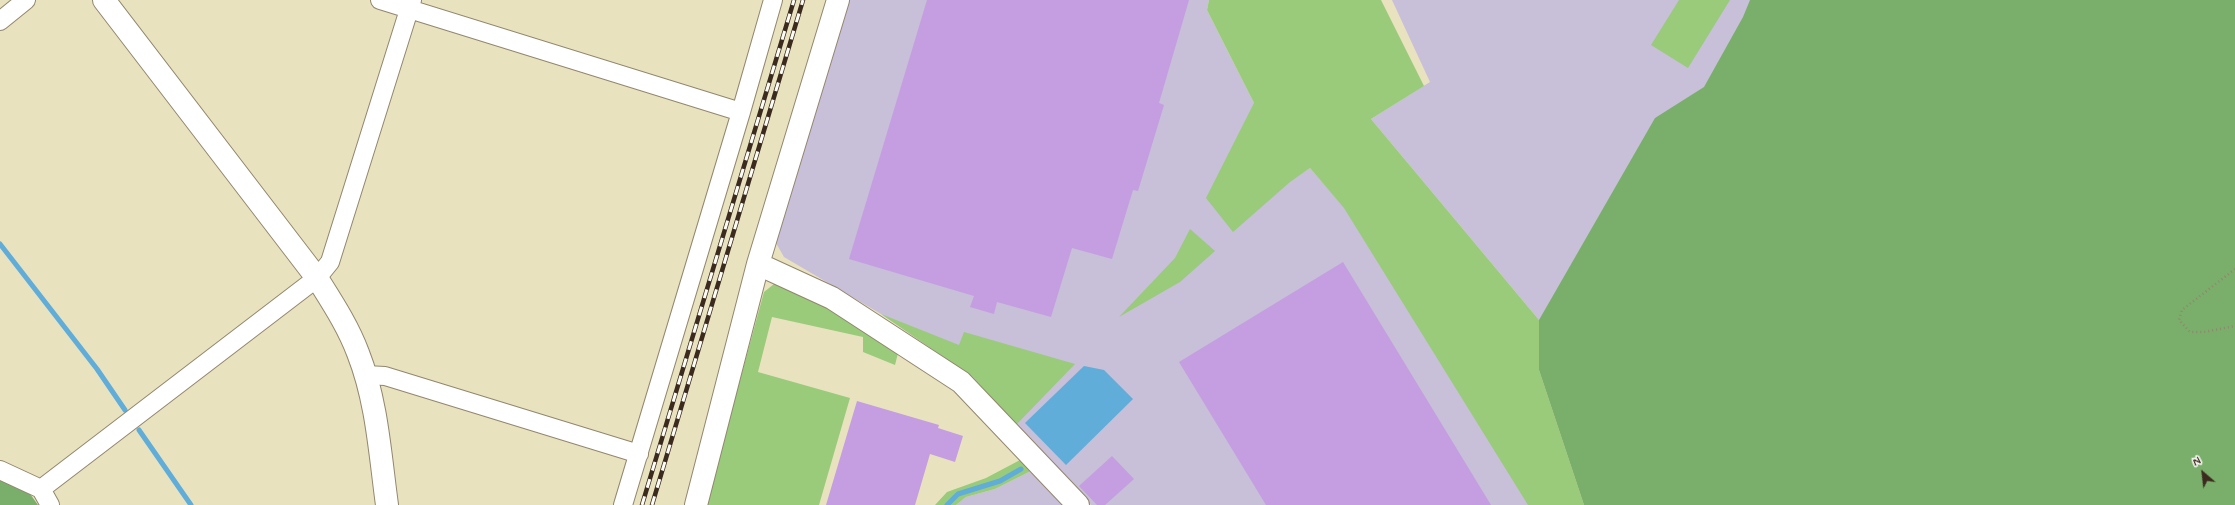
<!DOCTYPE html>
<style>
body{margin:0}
#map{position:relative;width:2235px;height:505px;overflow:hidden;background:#e9e2bf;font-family:Mynerve,sans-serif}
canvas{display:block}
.north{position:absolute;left:2183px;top:453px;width:40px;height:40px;-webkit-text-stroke:3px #fdfcf7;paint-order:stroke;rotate:332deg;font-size:11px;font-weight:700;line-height:16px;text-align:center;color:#3b2a1e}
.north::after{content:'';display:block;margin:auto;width:14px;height:18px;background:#3b2a1e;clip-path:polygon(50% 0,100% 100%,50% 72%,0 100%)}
</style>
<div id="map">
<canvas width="2235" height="505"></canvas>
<div class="north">N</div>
</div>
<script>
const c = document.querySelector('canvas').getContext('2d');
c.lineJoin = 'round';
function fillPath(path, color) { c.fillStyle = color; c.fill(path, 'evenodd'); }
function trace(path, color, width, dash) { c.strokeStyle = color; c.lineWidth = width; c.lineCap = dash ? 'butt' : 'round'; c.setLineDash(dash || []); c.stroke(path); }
const industrial = new Path2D(`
 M848,0H1209L1207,10L1254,103L1290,181L1310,168L1512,399L1556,505H1091L973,377L881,314L784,257L776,243Z
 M1392,0H1762L1558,336L1539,320L1371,119L1430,82Z
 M1031,471L1064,505H956L966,497L995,489Z`);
const green = new Path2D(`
 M1209,0H1381L1424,86L1371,119L1539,320V370L1584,505H1528L1344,208L1310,168L1290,182L1233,232L1206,198L1254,103L1207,10Z
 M1679,0H1730L1688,68L1651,45Z
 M1190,229L1215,251L1180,282L1119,317L1175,258Z
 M774,284L793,285L898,353L895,365L863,352V337L772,317L758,372L850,398L819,505H706L764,292Z
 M881,314L959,345L964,332L1075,364L1016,425L973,377Z
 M1020,460L1031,471L995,489L966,497L956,505H935L947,492L986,478Z`);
const forest = new Path2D(`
 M1750,0H2235V505H1584L1539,370V320L1655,118L1704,87L1743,17Z
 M0,477L23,484L38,505H0Z`);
const water = new Path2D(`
 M1084,366L1104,370L1133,399L1066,465L1025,423Z`);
const stream = new Path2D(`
 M0,244L97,369L125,410
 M139,430L191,505
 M947,505L958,494L1000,481L1021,469`);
const building = new Path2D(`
 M927,0H1189L1159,103L1164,105L1138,191L1133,190L1112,259L1072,248L1051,317L997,302L994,314L970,307L974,296L849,259Z
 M1343,262L1491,505H1266L1179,362Z
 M857,401L939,425L938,428L963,436L955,462L930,454L915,505H826Z
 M1112,456L1134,479L1105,505H1097L1079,486Z`);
const path = new Path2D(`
 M2235,269L2182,310L2179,320L2190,332H2204L2235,326`);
const minor = new Path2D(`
 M380,0L741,112
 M0,21L26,0
 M365,375L385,376L639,454
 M0,470L41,489L50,505
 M41,489L317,278L330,262L412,0
 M623,505L741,112L773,0`);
const tertiary = new Path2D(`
 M104,0L317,278C332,302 348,326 358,353C377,401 380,454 387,505
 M758,264L832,298L961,382L1078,505
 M696,505L758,264L838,0`);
const rail = new Path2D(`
 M642,505L794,0
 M652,505L803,0`);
fillPath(industrial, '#c8bfd8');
fillPath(green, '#99cb7b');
fillPath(forest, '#7aaf6b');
fillPath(water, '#5fadd8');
trace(stream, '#5fadd8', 5);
fillPath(building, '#c49ee1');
trace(minor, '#92866e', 20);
trace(tertiary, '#92866e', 24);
trace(path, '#92866e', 2.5, [1, 3]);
trace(minor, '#fff', 18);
trace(tertiary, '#fff', 22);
trace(rail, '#3b2a1e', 4.5);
trace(rail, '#fdfcf7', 3, [9]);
</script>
